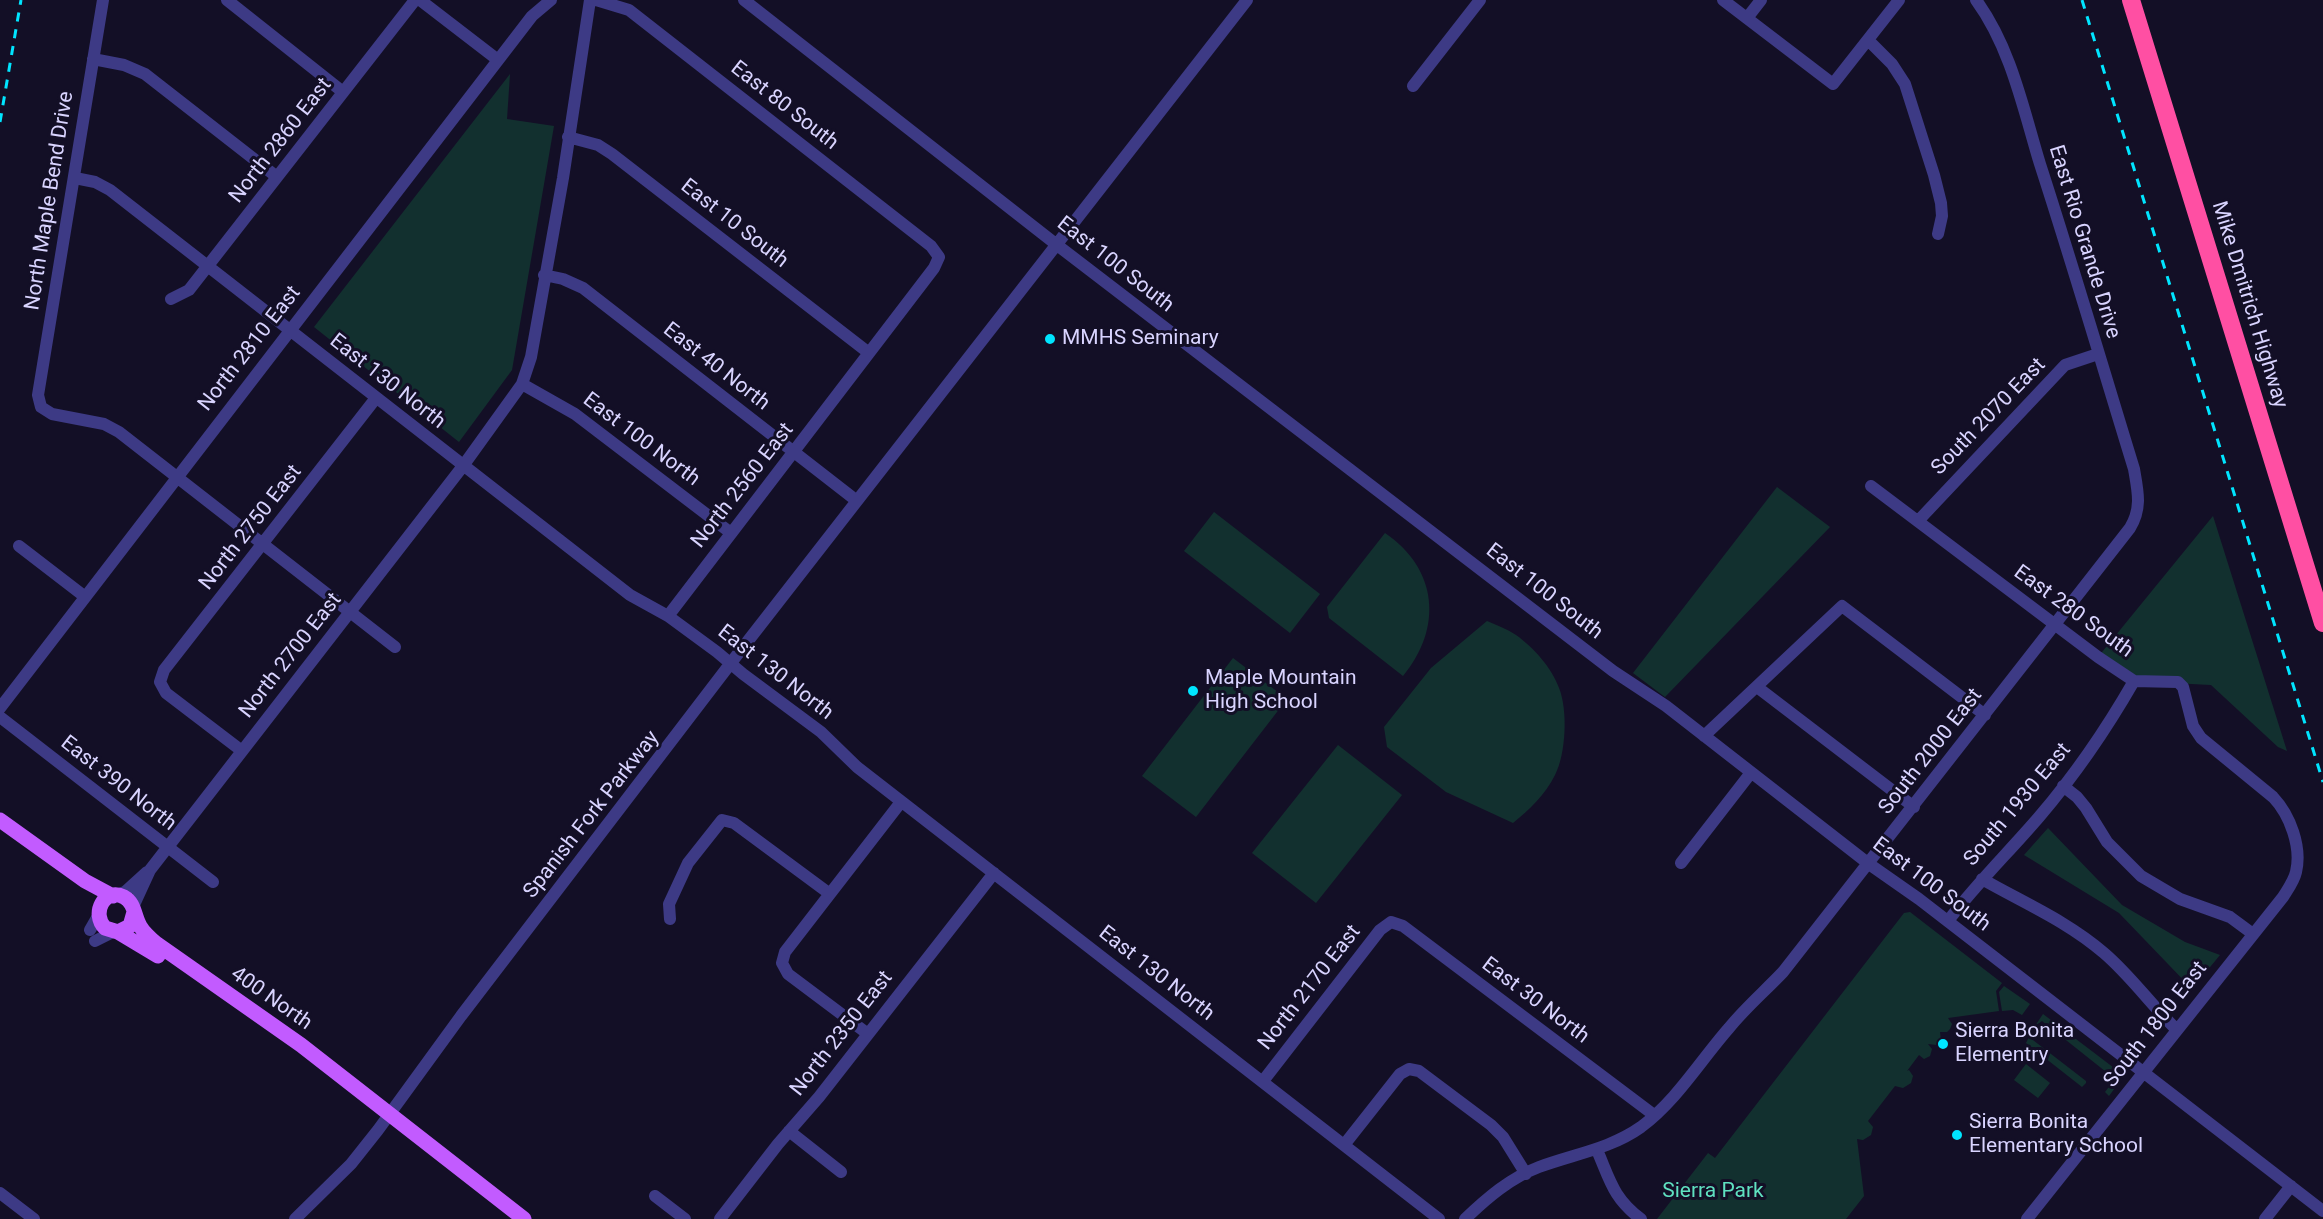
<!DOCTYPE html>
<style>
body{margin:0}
canvas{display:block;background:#130f26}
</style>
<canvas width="2323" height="1219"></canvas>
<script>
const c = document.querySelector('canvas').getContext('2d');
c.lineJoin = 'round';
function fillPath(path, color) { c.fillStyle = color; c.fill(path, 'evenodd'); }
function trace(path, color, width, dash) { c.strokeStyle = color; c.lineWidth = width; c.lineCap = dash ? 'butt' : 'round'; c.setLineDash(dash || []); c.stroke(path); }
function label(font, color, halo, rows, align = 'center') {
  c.font = font + ' Roboto,sans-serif'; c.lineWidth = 6; c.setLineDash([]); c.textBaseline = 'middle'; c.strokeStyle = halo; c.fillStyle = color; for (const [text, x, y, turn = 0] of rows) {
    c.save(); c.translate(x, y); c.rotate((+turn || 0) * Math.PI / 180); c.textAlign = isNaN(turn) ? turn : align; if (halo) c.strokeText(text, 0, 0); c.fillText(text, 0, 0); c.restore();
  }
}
const green = new Path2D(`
 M510,74L507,119L554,126L512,370L459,442L314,327Z
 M1777,487L1830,527L1665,697L1633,673Z
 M1214,512L1320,594L1290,633L1184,551Z
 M2213,516L2287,751L2278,747L2211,685L2134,681L2098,657Z
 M1385,533C1438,569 1443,628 1403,676L1329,618L1327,607Z
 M1487,621C1496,625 1507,629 1516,635C1533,647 1552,668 1559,688C1568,710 1566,754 1555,775C1545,795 1530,809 1513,823L1446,792L1387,747L1384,727L1431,668Z
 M1233,658L1287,699L1196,817L1142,776Z
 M1338,745L1402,795L1316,903L1252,853Z
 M2048,828L2122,905L2185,942L2220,955L2192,989L2119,913L2024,855Z
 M1910,912L2002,983L1996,991L1999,1011L1948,1018L1952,1024L1950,1029L1947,1032H1940L1941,1040L1937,1045L1928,1044L1932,1049L1930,1056L1924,1059L1919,1055L1907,1071L1909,1070L1913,1076L1911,1083L1903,1088L1895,1086L1868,1121L1873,1127L1871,1135L1863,1140L1857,1139L1864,1196L1846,1219H1657L1708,1153L1715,1158L1904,913Z
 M2004,986L2030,1004L2022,1015L2013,1010L2002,1011L1999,992Z
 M2043,1014L2122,1074L2123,1077L2109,1096L2105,1092L2115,1079L2042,1021L2035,1026Z
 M2029,1037L2086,1081V1083L2082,1087L2026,1043Z
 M2026,1064L2050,1083L2038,1098L2014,1080Z`);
const minor = new Path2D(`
 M103,0L38,395L41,407L52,414L104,424L119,432L395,647
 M227,0L343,92
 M420,0L498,60
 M596,0L629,10L931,246L939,257L934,268L668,616
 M744,0L1057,245L1613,671L1666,706L1869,864L1919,899L2323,1211
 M1723,0L1833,84L1899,0
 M1747,18L1761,0
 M1868,40L1892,64L1905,84L1934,175L1941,203L1942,216L1938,234
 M93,59L124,65L145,74L277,177
 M1413,86L1480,0
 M568,137L598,145L612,154L869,353
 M75,178L95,182L110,190L630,595L668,616L717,652L743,674L821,732L857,767L1439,1219
 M544,275L563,279L583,288L857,501
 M171,299L189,290L415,0
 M522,384L575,414L731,533
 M1871,486L2098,657L2134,681L2178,682L2183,687L2193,726L2201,738L2273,797C2290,815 2302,847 2296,872C2294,881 2288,889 2283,897L2027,1219
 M1918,521L2065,365L2098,354
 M19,546L84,596
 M1757,687L1914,807
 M0,708L532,16L551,0
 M0,717L213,882
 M1704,736L1842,606L1985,715
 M242,751L166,693L160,682L164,670L376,398
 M2063,786L2077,797L2086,808L2107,842L2141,876L2180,899L2230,917L2253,934
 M1681,863L1750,774
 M1982,879C2024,903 2067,921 2104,953C2131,976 2151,1005 2177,1030
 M114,896L125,892L147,872
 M133,907L150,870L463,466L522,384L531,357L563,178L590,0
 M670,919L669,904L688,863L722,820L734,823L830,894
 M1948,921C1976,884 2009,852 2039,817C2075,775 2107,728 2134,681
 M90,930L98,916
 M95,941L113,932
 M868,1034L788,974L782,963L785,952L901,802
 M1263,1081L1380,930L1391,922L1403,926L1654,1115
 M789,1131L841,1172
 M1344,1145L1400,1074L1409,1069L1419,1071L1491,1125L1503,1137L1526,1174
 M1597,1150C1610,1180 1613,1198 1641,1219
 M0,1193L34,1219
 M655,1196L685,1219
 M295,1219L351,1164L378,1130L461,1016L737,655L1247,0
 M720,1219L778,1144L819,1097L994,873
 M1465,1219C1487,1198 1510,1178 1539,1167C1574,1154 1610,1149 1641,1127C1677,1100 1700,1061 1729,1028C1745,1008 1765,991 1783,972L2130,528C2142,508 2138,492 2134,469C2103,368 2073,266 2040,164C2023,108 2011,48 1976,0
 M2265,1219L2291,1186`);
const major = new Path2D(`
 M0,820L85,881L113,896
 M134,912L130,926L118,932L105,928C91,914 104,887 124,897C135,903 134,916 140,926C144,933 151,939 157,944L301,1045L524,1219
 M118,932L158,956`);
const highway = new Path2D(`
 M2131,0L2323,623`);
const rail = new Path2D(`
 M2082,0L2323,782
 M0,122L21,0`);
const markers = [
 [1050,339,6,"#00e5ff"],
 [1193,691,6,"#00e5ff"],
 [1943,1044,6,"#00e5ff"],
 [1957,1135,6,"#00e5ff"]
];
const streetNames = [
 ["East 80 South",784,106,38],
 ["North 2860 East",281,141,-52],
 ["North Maple Bend Drive",50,201,-81],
 ["East 10 South",734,224,38],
 ["East Rio Grande Drive",2084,242,73],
 ["East 100 South",1115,265,38],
 ["Mike Dmitrich Highway",2249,305,73],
 ["North 2810 East",250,349,-52],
 ["East 40 North",716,367,38],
 ["East 130 North",387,382,38],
 ["South 2070 East",1989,417,-46],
 ["East 100 North",641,440,37],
 ["North 2560 East",743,486,-52],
 ["North 2750 East",251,528,-52],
 ["East 100 South",1544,592,38],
 ["East 280 South",2073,612,36],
 ["North 2700 East",291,656,-52],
 ["East 130 North",775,673,38],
 ["South 2000 East",1931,752,-52],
 ["East 390 North",118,784,38],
 ["South 1930 East",2018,805,-50],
 ["Spanish Fork Parkway",592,815,-52],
 ["East 100 South",1931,885,37],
 ["East 130 North",1156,974,38],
 ["North 2170 East",1310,988,-52],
 ["400 North",271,999,35],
 ["East 30 North",1535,1001,37],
 ["South 1800 East",2156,1025,-52],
 ["North 2350 East",842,1034,-52]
];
const poiNames = [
 ["MMHS Seminary",1062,339],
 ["Maple Mountain",1205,679],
 ["High School",1205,703],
 ["Sierra Bonita",1955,1032],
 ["Elementry",1955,1056],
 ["Sierra Bonita",1969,1123],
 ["Elementary School",1969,1147]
];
const parkNames = [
 ["Sierra Park",1713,1192]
];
fillPath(green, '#12302f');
trace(minor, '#3d3a85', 12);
trace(major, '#c25bff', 15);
trace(highway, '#ff4fa3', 18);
trace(rail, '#00e5ff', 3, [9, 8]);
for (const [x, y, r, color] of markers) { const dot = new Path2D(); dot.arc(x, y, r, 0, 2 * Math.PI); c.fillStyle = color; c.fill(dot); trace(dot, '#130f26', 2); }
label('21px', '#d9d4ff', '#130f26', streetNames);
label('21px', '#d9d4ff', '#130f26', poiNames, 'left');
label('21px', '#5fe0c0', '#130f26', parkNames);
</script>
